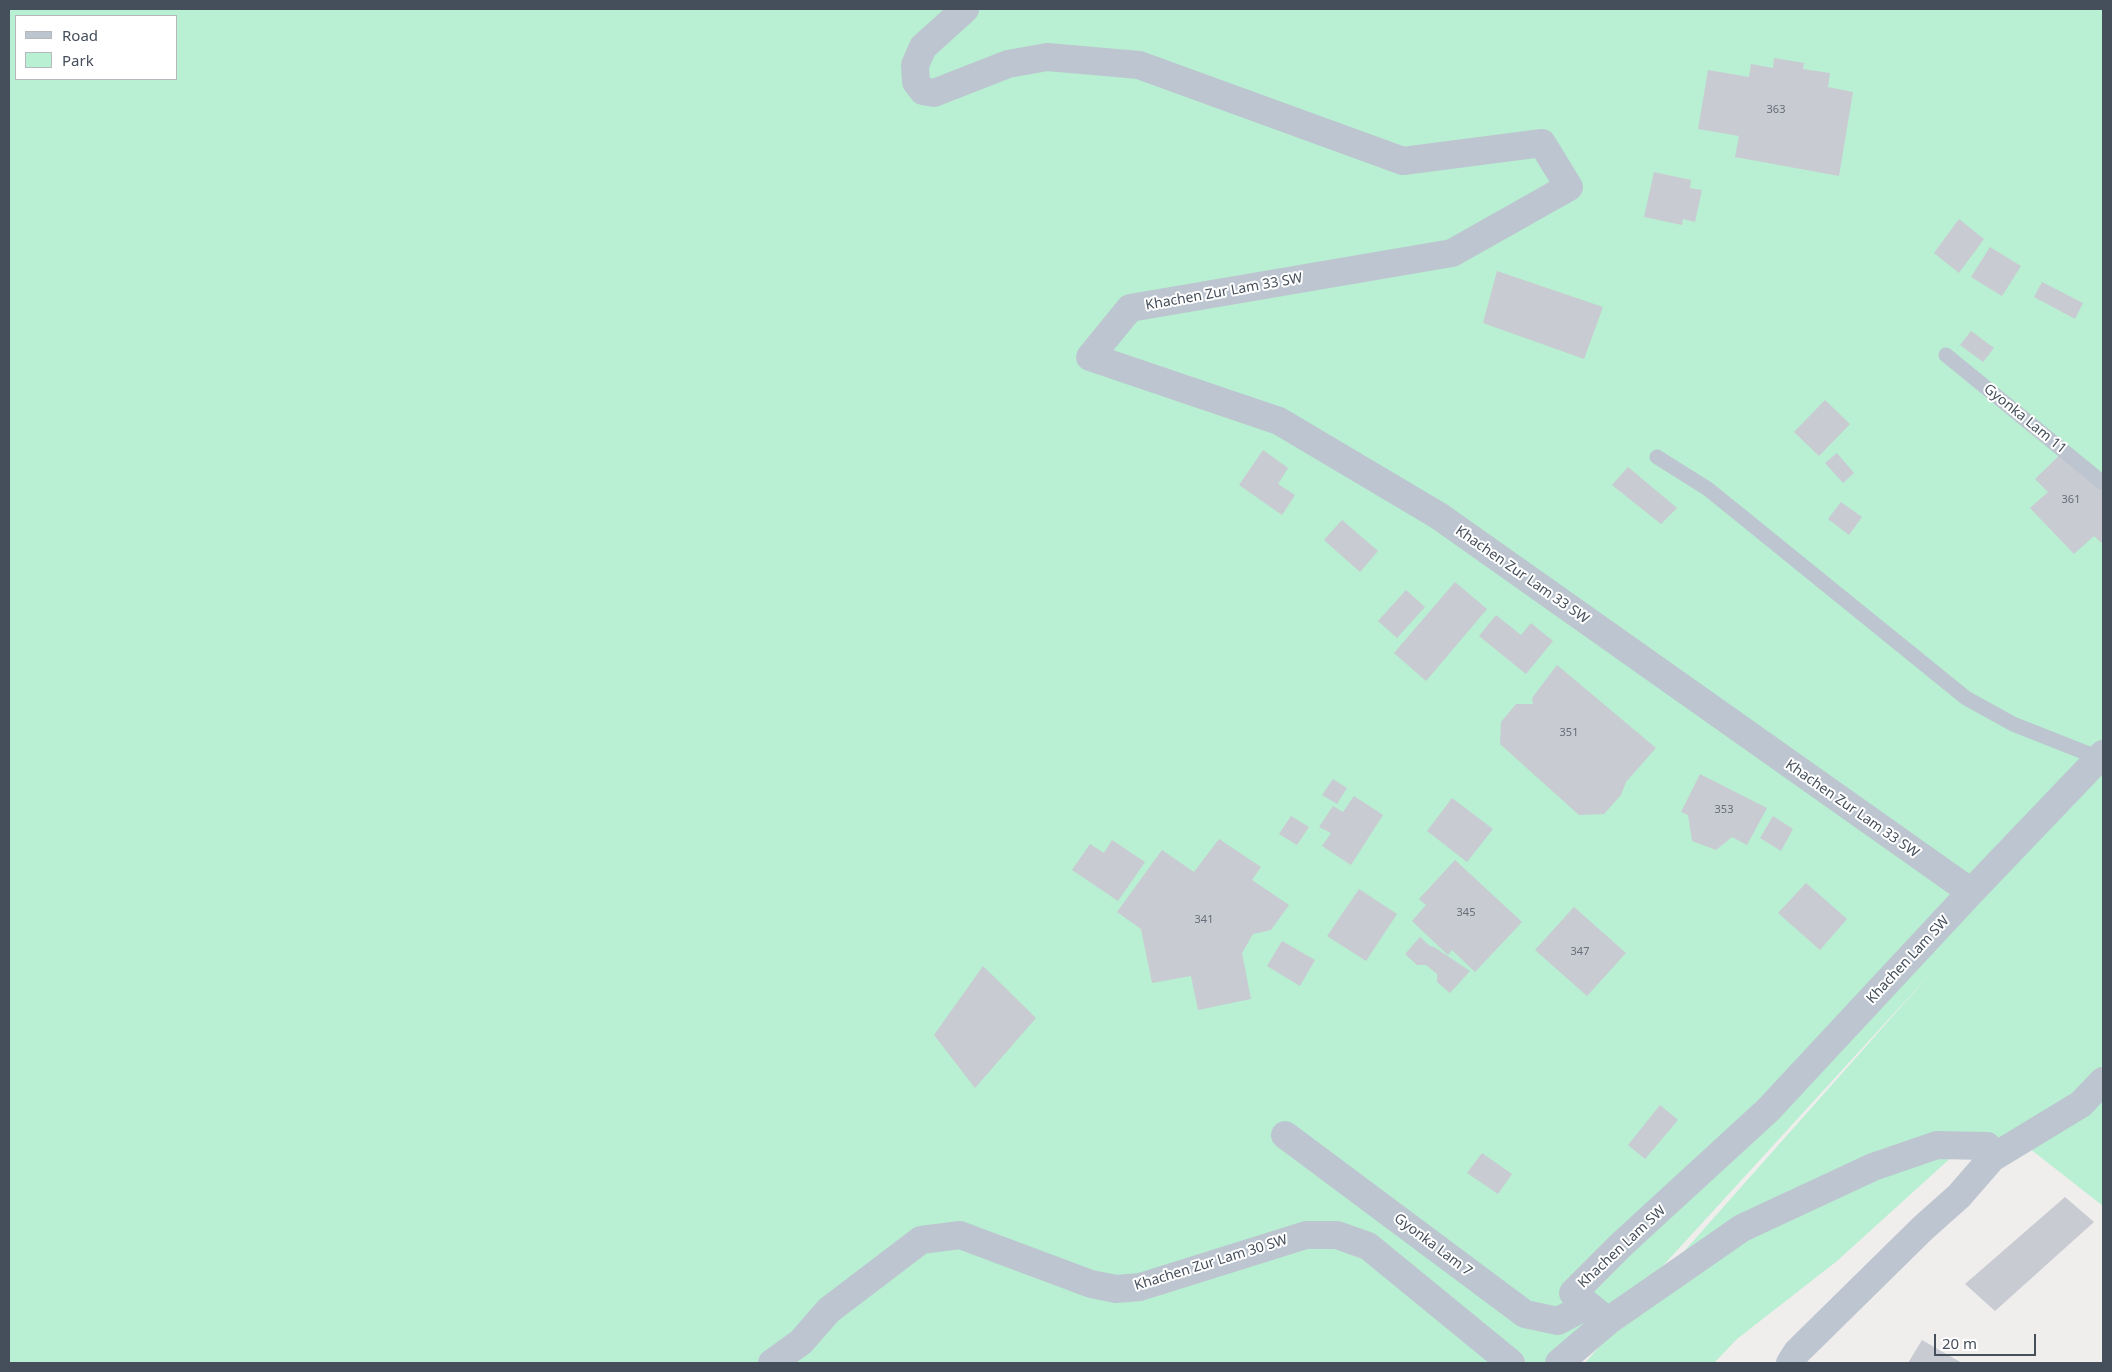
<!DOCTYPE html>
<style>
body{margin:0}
#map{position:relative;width:2112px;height:1372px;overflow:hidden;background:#f0eded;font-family:"Noto Sans",sans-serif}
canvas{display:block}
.frame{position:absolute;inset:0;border:10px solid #454f5b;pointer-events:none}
.legend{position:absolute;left:15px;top:15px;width:162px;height:65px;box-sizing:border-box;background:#fff;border:1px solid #b5b9bd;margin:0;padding:6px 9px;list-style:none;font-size:15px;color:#454f5b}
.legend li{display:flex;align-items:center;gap:10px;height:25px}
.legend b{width:25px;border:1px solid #b5b9bd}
.scale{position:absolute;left:1934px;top:1334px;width:102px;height:22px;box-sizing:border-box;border:2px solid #454f5b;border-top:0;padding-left:6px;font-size:15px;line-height:18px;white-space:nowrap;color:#454f5b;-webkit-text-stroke:4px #fff;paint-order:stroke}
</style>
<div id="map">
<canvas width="2112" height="1372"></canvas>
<div class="frame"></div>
<ul class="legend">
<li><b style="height:6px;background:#bdc6d0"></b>Road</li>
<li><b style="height:14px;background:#b9efd2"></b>Park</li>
</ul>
<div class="scale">20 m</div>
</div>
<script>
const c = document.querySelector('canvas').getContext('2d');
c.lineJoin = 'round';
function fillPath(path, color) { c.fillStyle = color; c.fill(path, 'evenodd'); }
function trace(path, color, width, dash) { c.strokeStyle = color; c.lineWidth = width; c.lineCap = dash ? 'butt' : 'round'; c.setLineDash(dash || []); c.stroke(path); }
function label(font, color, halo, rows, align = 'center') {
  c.font = font + ' "Noto Sans",sans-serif'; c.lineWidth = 4; c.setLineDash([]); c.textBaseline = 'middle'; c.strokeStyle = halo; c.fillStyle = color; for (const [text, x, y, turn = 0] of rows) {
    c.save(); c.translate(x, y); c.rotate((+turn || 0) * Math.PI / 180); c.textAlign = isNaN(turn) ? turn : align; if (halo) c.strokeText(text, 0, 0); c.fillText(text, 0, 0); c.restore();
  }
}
const green = new Path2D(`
 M9,9H2103V1206L2020,1141L1955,1154L1837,1261L1737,1339L1714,1363H1585L1931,973L1649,1281L1580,1363H9ZM16,16H176V79H16Z`);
const building = new Path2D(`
 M1774,58L1804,63L1803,69L1830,73L1828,87L1853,92L1839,176L1735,157L1739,136L1698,129L1708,70L1749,77L1751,64L1773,68Z
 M1654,172L1691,180L1690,188L1702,190L1695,222L1683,219L1682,225L1644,217Z
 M1959,219L1984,239L1959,273L1934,253Z
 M1990,247L2021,266L2002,296L1971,277Z
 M1497,271L1603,307L1584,359L1483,323Z
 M2042,282L2083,303L2075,319L2034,297Z
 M1971,331L1994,348L1983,362L1960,345Z
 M1825,400L1850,424L1819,456L1794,432Z
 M2067,448L2103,486V544L2094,536L2074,554L2030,508L2048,492L2035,479Z
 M1263,450L1288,468L1278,484L1295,495L1282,515L1239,485Z
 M1837,453L1854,473L1843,483L1825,463Z
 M1628,467L1677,508L1661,524L1612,485Z
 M1841,502L1862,517L1849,535L1828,519Z
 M1342,520L1378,551L1360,572L1324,540Z
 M1455,582L1487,609L1426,681L1394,653Z
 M1406,590L1425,607L1397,638L1378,621Z
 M1496,615L1521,635L1531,623L1553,641L1526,674L1479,636Z
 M1557,665L1656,748L1626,782L1621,795L1604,814L1579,815L1500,744L1501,722L1516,704H1533L1532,698Z
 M1700,774L1767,808L1747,845L1732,837L1716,850L1692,841L1688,815L1681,812Z
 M1333,779L1347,788L1337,804L1322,795Z
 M1354,796L1383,815L1351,865L1322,846L1331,833L1319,827L1333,806L1343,812Z
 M1452,798L1493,829L1467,862L1427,831Z
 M1291,816L1309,827L1297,845L1279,834Z
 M1773,816L1793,829L1781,851L1760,838Z
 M1219,839L1261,867L1252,880L1289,905L1271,930L1253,934L1242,953L1251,999L1198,1010L1191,976L1152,983L1141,929L1117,912L1162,850L1194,872Z
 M1112,840L1145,862L1118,901L1072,870L1090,844L1104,853Z
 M1455,860L1522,922L1475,972L1452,950L1448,955L1412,921L1426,905L1419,899Z
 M1806,883L1847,919L1820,950L1778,913Z
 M1359,889L1397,914L1366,961L1327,936Z
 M1574,907L1626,953L1587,996L1535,950Z
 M1420,937L1430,946L1434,947L1470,971L1450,993L1437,982V974L1426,965H1417L1405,954Z
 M1282,941L1315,960L1300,986L1267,966Z
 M983,966L1036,1018L975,1088L934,1035Z
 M1660,1105L1678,1120L1645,1159L1628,1145Z
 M1482,1153L1512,1174L1498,1194L1467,1173Z
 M2065,1197L2094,1222L1995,1311L1965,1284Z
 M1922,1340L1962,1363H1908Z`);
const service = new Path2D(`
 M1946,355L2103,483
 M1657,457L1708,489L1966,698L2013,724L2099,758`);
const minor = new Path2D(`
 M965,9L923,47L915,65L916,82L923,91L934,93L1008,64L1047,57L1139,65L1403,161L1542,143L1569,187L1452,253L1130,308L1090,357L1279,421L1439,516L1971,892
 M1285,1135L1525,1314L1558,1321L1588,1305
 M1992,1158L2081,1104L2103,1081
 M772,1363L801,1342L829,1310L921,1240L960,1235L1091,1284L1116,1289L1140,1287L1306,1235H1337L1368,1246L1511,1363
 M1559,1363L1608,1321
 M1790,1363L1797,1352L1923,1228L1959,1196L1992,1158L1987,1146L1937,1145L1873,1167L1742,1228L1608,1321L1573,1293L1622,1244L1768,1110L1971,892L2103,754`);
const numberNames = [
 ["363",1776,110],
 ["361",2071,500],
 ["351",1569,733],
 ["353",1724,810],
 ["345",1466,913],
 ["341",1204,920],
 ["347",1580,952]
];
const streetNames = [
 ["Khachen Zur Lam 33 SW",1224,292,-10],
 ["Gyonka Lam 11",2025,419,39],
 ["Khachen Zur Lam 33 SW",1522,575,35],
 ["Khachen Zur Lam 33 SW",1852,809,35],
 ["Khachen Lam SW",1908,960,-47],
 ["Gyonka Lam 7",1433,1245,37],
 ["Khachen Lam SW",1622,1247,-43],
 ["Khachen Zur Lam 30 SW",1211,1263,-17]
];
fillPath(green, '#b9efd2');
fillPath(building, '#c9cbd3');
trace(service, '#bdc6d0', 15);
trace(minor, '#bdc6d0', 28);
label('11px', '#666e79', null, numberNames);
label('14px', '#454f5b', '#fff', streetNames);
</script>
